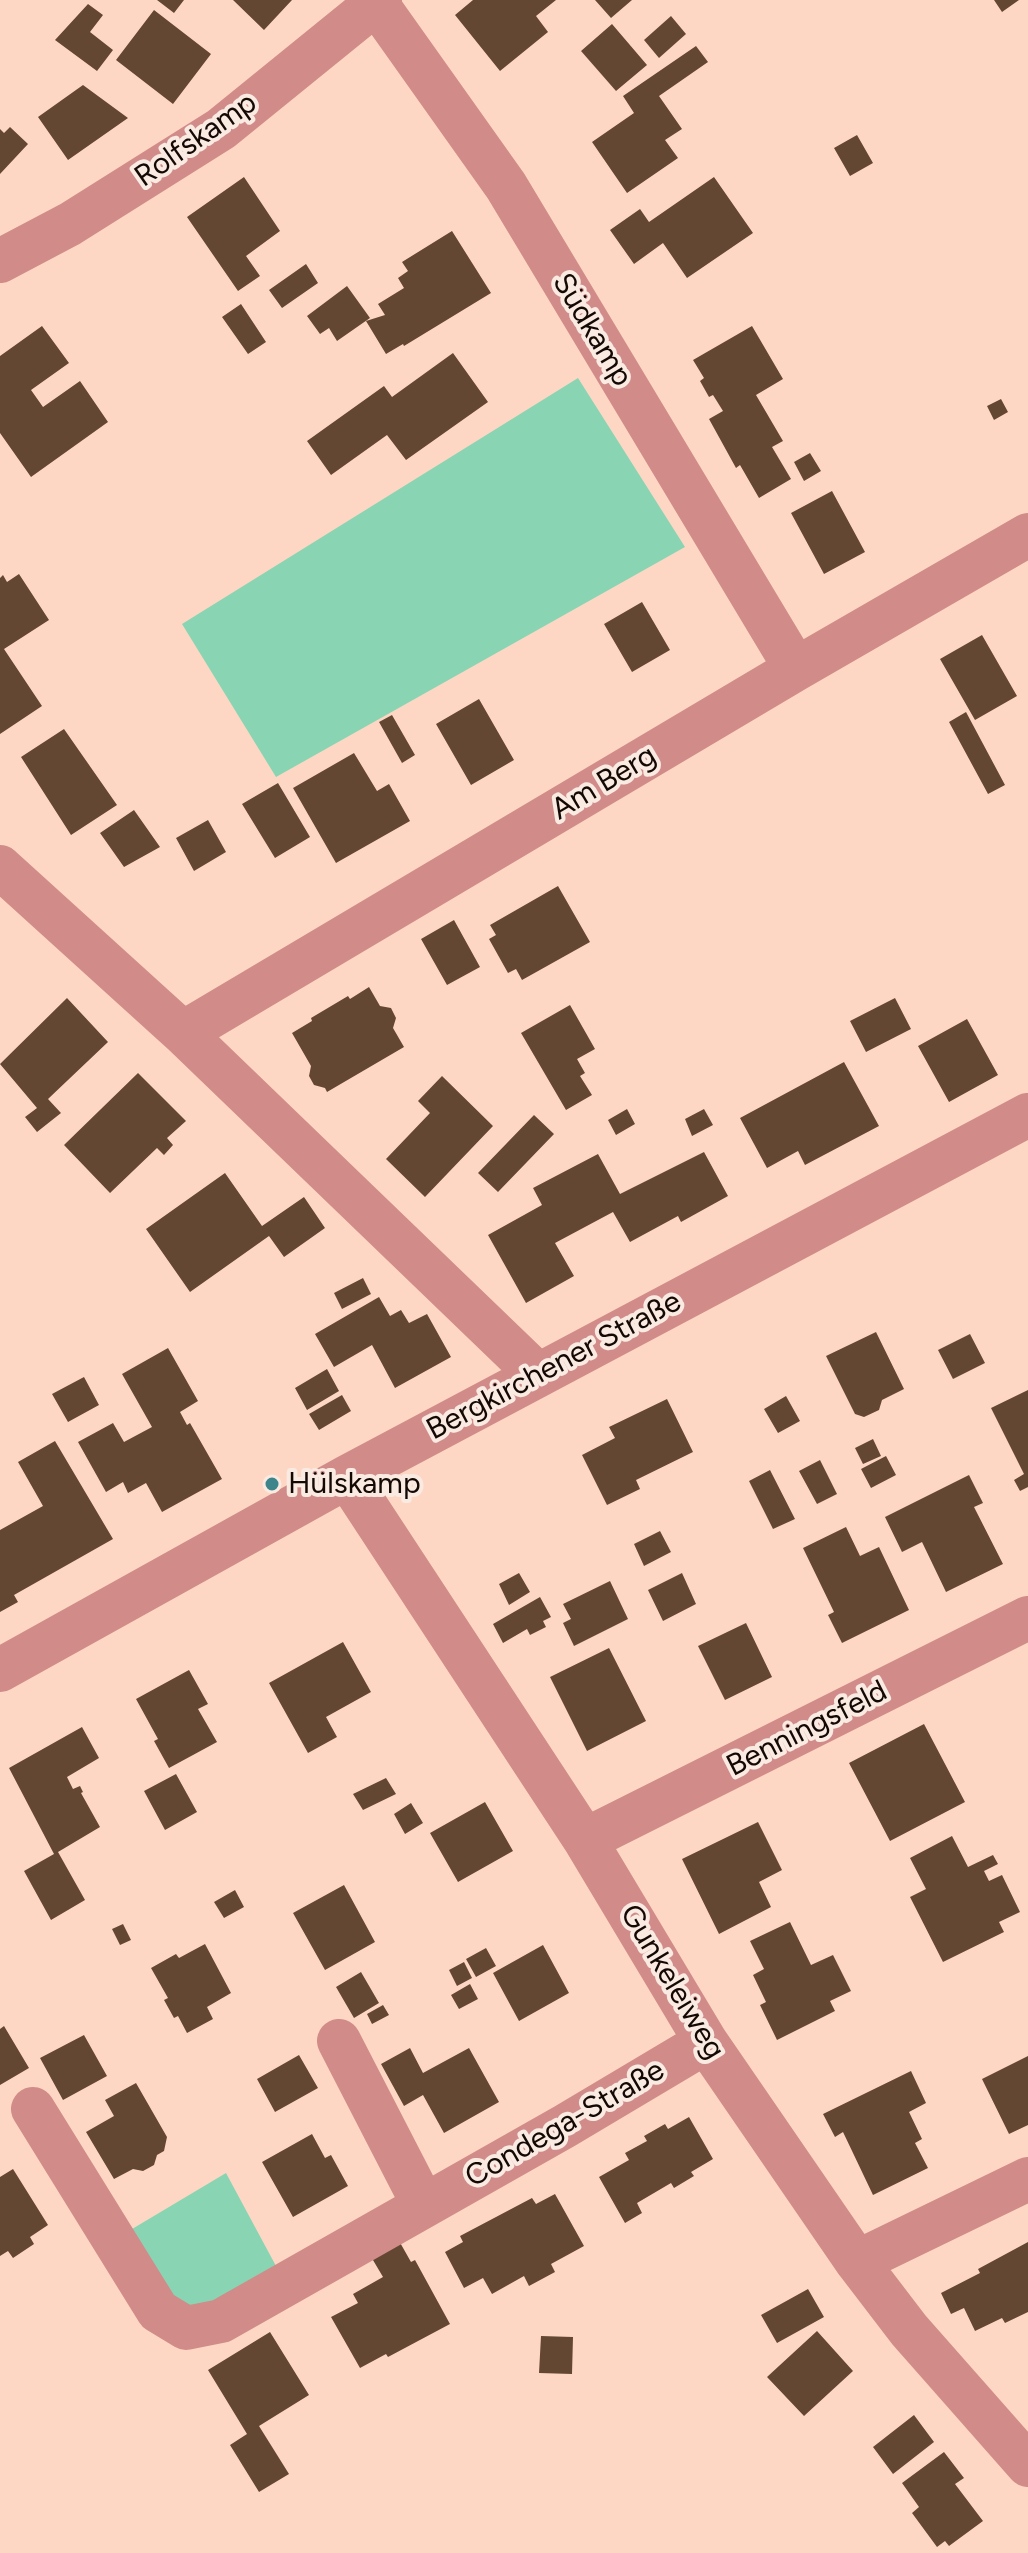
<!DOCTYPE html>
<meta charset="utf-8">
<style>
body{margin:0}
canvas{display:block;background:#fdd7c4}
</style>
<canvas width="1028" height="2553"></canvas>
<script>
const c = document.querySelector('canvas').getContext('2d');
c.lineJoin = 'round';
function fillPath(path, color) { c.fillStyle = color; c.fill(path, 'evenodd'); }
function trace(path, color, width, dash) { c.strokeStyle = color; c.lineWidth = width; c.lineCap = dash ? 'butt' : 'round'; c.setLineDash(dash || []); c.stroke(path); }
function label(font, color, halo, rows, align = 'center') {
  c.font = font + ' Figtree,sans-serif'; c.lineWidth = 8; c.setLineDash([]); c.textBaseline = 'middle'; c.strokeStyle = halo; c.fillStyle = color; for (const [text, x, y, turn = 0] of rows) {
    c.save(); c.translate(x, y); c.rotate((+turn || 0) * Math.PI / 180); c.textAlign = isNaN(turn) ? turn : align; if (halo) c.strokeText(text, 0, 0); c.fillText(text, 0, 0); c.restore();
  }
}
const green = new Path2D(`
 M578,378L685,547L276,777L182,624Z
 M226,2173L276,2266C248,2282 201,2323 169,2301C159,2295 131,2248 122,2235Z`);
const building = new Path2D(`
 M157,0H184L174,13Z
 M233,0H292L264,30Z
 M473,0H556L536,16L548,32L500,71L455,15Z
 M595,0H632L611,18Z
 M994,0H1019L1002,12Z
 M88,4L103,15L90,32L113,50L97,71L55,40Z
 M154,10L211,54L173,104L116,60Z
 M671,16L686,34L659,58L644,40Z
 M612,24L647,65L616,91L581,51Z
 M696,46L708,62L659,96L682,129L665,140L678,158L627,193L592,142L634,113L623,96Z
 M83,85L128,118L68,160L38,117Z
 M10,127L28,144L0,174V129L4,133Z
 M857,135L873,163L850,176L834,148Z
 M244,177L280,231L246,256L260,276L238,291L187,217Z
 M714,177L753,233L687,278L663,243L634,264L610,230L640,209L649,222Z
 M452,231L491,293L404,346L403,344L386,354L366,321L385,315L378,304L404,288L398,278L408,271L402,262Z
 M306,264L318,283L282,308L269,290Z
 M347,286L370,318L337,341L329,328L320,334L307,316Z
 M241,304L266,342L248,354L222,317Z
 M42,326L69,363L31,390L43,407L80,381L108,422L31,477L0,433V356Z
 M752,326L783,379L756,395L783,441L772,447L791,479L759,498L740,465L736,468L709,419L723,411L713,395L709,397L700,381L704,378L693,360Z
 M453,353L488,402L406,460L387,435L331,475L307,441L384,386L392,397Z
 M1001,399L1008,412L994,420L987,406Z
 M810,453L821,471L804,481L794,462Z
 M832,491L865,552L824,574L791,513Z
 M19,574L49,620L4,649L42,706L0,734V578L3,575L7,582Z
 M642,602L670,650L632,672L604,624Z
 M982,635L1017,696L975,720L940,659Z
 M479,699L514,760L471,785L436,724Z
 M966,712L1005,785L988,794L949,722Z
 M392,715L415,755L402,763L379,722Z
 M64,729L117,805L71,835L21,757Z
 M354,753L377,791L389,784L410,821L336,863L293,788Z
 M278,783L310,837L275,858L242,804Z
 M134,810L160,847L124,867L100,833Z
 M208,820L226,852L194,871L176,838Z
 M558,886L590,942L522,980L516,969L508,973L489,939L496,935L490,925Z
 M454,920L480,967L447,985L421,939Z
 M369,987L380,1006L391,1008L396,1018L393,1028L404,1047L327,1092L325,1088L314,1085L309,1076L311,1066L292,1033L312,1021L311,1018L348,996L350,999Z
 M67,998L108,1042L48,1099L61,1113L37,1132L25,1117L37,1108L0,1064Z
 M895,998L911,1029L866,1052L850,1021Z
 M570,1005L595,1049L577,1059L585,1073L580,1076L592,1095L566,1110L521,1033Z
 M967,1019L998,1075L949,1102L918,1046Z
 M844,1062L879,1126L805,1165L798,1151L767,1168L740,1118Z
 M138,1073L186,1121L167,1138L173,1145L164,1155L157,1148L110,1193L64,1145Z
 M442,1076L493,1126L425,1197L386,1159L430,1113L418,1101Z
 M627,1109L635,1124L616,1135L608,1120Z
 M704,1109L713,1125L692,1136L685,1119Z
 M534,1115L554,1134L498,1192L478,1173Z
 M704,1152L728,1196L681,1222L678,1216L630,1242L613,1212L555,1243L574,1276L526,1303L488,1235L542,1205L533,1188L598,1154L620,1194Z
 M225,1173L262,1226L304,1197L325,1228L284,1257L269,1236L190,1292L146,1229Z
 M363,1278L371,1294L342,1309L334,1293Z
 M379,1297L390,1316L401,1310L409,1323L427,1314L451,1357L395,1388L372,1345L334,1367L315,1334Z
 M876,1332L904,1389L882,1400L879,1410L864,1417L855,1414L826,1356Z
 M970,1334L985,1363L953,1379L938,1350Z
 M168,1348L198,1401L180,1412L187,1425L190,1423L222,1479L162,1512L146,1483L128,1493L123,1482L106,1492L78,1442L113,1423L124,1442L152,1427L122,1374Z
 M327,1369L339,1391L307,1410L295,1388Z
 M84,1377L99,1405L68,1422L52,1394Z
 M1028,1390V1487L1020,1491L1014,1480L1024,1474L991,1408Z
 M342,1395L351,1411L319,1430L309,1414Z
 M786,1396L800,1421L778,1433L764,1409Z
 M667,1399L693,1452L636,1480L640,1489L607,1505L582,1455L615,1438L609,1427Z
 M873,1439L881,1456L863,1464L855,1448Z
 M55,1441L113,1539L14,1595L18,1602L0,1612V1530L43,1506L18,1462Z
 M886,1456L896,1475L871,1488L861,1469Z
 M820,1460L837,1494L817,1504L799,1471Z
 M770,1470L795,1519L773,1529L749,1481Z
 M969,1475L983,1503L974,1507L1003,1564L946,1592L922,1542L902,1552L885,1517Z
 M846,1527L860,1556L879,1547L909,1610L842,1643L828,1615L834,1612L803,1548Z
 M660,1531L671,1552L644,1566L634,1544Z
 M519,1573L530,1592L509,1605L499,1584Z
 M682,1573L696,1604L663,1621L648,1590Z
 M610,1581L628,1619L574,1646L563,1623L571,1619L563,1604Z
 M540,1597L551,1617L543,1621L546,1627L530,1635L527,1629L503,1643L493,1624Z
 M746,1623L772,1677L725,1700L698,1646Z
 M343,1642L371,1692L326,1717L337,1737L308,1753L269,1683Z
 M609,1648L646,1721L587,1751L550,1677Z
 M189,1670L208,1704L198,1709L217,1742L169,1768L154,1741L158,1739L136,1699Z
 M924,1724L965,1802L890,1841L849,1763Z
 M82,1727L99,1758L67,1777L73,1789L80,1786L83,1792L81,1793L100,1827L58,1852L85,1900L51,1920L24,1871L54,1854L9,1768Z
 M176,1774L197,1812L165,1830L144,1791Z
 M386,1778L396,1794L363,1810L353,1794Z
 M485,1802L513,1851L458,1882L430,1833Z
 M411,1803L423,1823L405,1834L394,1814Z
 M758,1822L782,1870L759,1882L771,1907L719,1934L682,1859Z
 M952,1836L968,1867L993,1855L998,1864L984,1871L989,1881L1002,1875L1020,1912L999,1922L1004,1932L943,1962L910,1897L926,1889L910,1858Z
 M344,1885L375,1942L325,1970L293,1913Z
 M235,1890L244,1907L224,1918L214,1902Z
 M790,1922L811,1965L833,1955L851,1991L830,2001L835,2011L777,2040L760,2005L766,2002L753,1975L764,1969L750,1941Z
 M123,1924L131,1940L120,1945L112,1929Z
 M205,1944L231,1993L207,2007L213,2019L187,2033L178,2016L174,2018L164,2000L168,1998L151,1968L176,1954L179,1958Z
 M543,1945L569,1993L519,2021L493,1973Z
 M486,1948L496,1966L476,1977L466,1959Z
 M464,1962L472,1978L457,1986L449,1970Z
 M361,1972L379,2003L354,2018L336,1987Z
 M470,1984L478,1999L459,2009L451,1995Z
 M383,2005L389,2015L372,2024L367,2014Z
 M4,2026L29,2068L0,2085V2029Z
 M84,2035L107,2076L63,2100L40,2058Z
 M410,2048L423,2073L469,2048L499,2102L444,2133L423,2095L404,2106L381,2064Z
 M299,2055L318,2088L275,2112L257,2079Z
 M1028,2056V2125L1009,2134L982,2079Z
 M911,2071L926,2103L909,2112L922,2139L915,2143L928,2168L873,2195L843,2132L835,2137L823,2114Z
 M136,2083L167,2137L164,2151L157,2155L154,2165L143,2171L133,2169L114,2179L86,2132L114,2116L105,2100Z
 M689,2117L713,2159L691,2172L694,2176L674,2188L671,2183L637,2203L642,2213L625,2223L599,2177L629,2160L625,2153L647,2141L644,2136L665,2124L668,2129Z
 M312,2134L325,2158L331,2155L348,2186L293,2217L262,2162Z
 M13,2169L48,2225L30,2237L34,2244L13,2258L8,2251L0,2256V2177Z
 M555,2194L584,2246L551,2264L555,2272L529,2286L524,2276L492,2294L483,2278L464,2288L445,2252L463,2242L460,2236L532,2198L536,2204Z
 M398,2239L411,2262L415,2260L450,2324L388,2357L386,2354L360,2368L331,2317L358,2303L353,2294L383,2277L370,2255Z
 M1028,2242V2312L1005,2323L1002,2318L975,2331L964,2308L951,2314L941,2293L980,2273L978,2269Z
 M808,2289L824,2317L777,2343L761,2315Z
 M817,2331L853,2371L804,2416L767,2377Z
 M270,2332L309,2395L259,2426L289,2474L259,2492L230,2445L247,2434L208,2370Z
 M541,2336L573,2337L572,2374L539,2373Z
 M914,2415L934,2442L893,2474L873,2447Z
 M944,2452L964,2478L955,2484L983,2521L949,2546L945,2541L937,2547L912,2513L919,2507L902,2483Z`);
const minor = new Path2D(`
 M374,0L506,186L796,669
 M0,261L70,224L221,129L380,0
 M0,867L183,1033L537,1374
 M183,1033L796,669L1028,535
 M347,1477L585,1840L706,2042L857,2262L909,2330L1028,2465
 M0,1670L347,1477L1028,1115
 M585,1840L1028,1618
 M339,2041L423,2204
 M33,2109L158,2311L186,2328L221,2321L565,2126L706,2042
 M857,2262L1028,2179`);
const markers = [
 [272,1484,8,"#3d858b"]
];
const streetNames = [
 ["Rolfskamp",196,140,-35],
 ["Südkamp",592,330,59],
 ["Am Berg",604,783,-31],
 ["Bergkirchener Straße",554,1366,-28],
 ["Benningsfeld",807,1729,-27],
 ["Gunkeleiweg",672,1982,59],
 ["Condega-Straße",565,2124,-30]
];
const poiNames = [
 ["Hülskamp",288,1484]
];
fillPath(green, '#89d5b3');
fillPath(building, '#634733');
trace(minor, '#d18c8a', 44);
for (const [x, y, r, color] of markers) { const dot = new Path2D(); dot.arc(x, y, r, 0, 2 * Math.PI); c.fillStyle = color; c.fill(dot); trace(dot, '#f9eae2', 3); }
label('30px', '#140804', '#f9eae2', streetNames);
label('30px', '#140804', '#f9eae2', poiNames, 'left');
</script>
